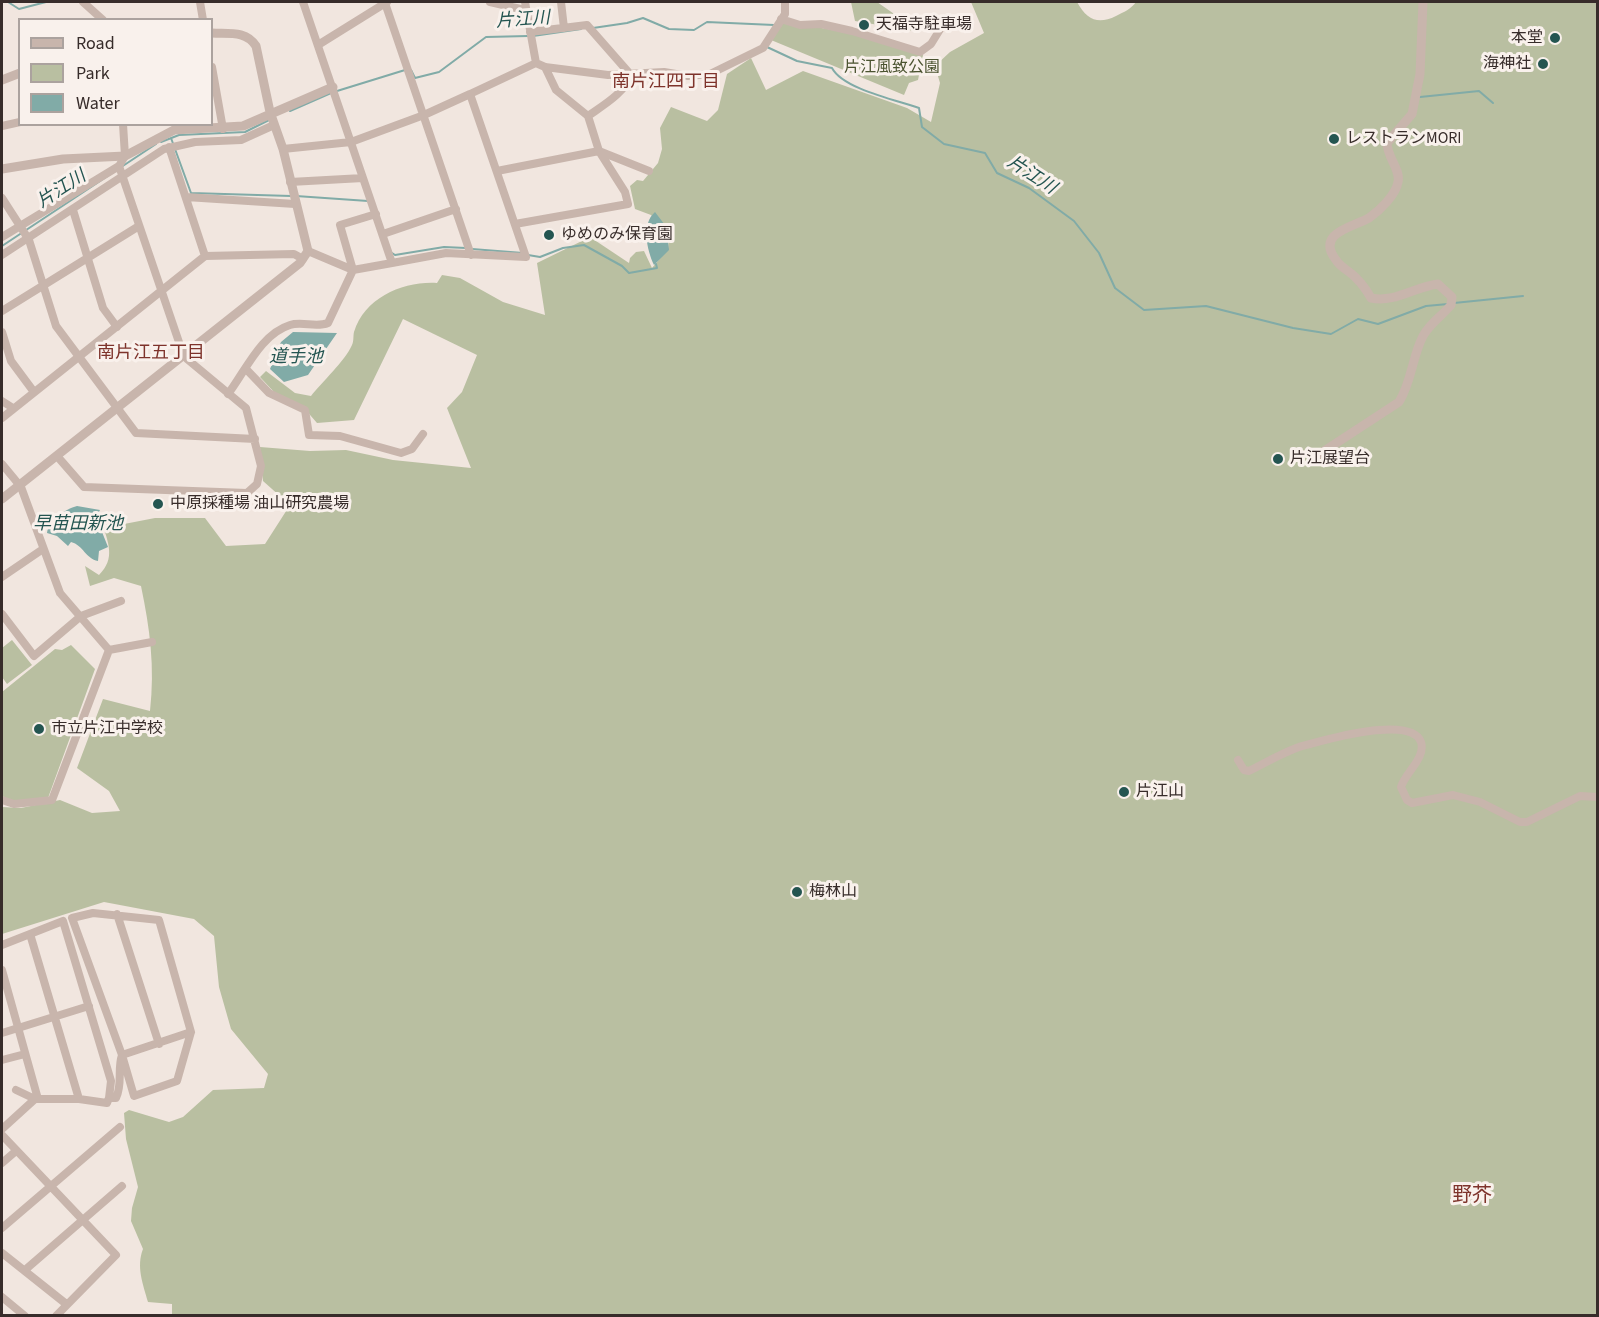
<!DOCTYPE html>
<meta charset="utf-8">
<style>
body{margin:0}
#map{position:relative;width:1599px;height:1317px;overflow:hidden;background:#f1e6df;font-family:"Source Sans 3",sans-serif}
canvas{display:block}
.frame{position:absolute;inset:0;border:3px solid #372c2a;pointer-events:none}
.legend{position:absolute;left:18px;top:18px;width:195px;height:108px;box-sizing:border-box;background:#f9f1ec;border:2px solid #aba29e;margin:0;padding:8px 10px;list-style:none;font-size:18px;color:#372c2a}
.legend li{display:flex;align-items:center;gap:12px;height:30px}
.legend b{width:30px;border:2px solid #aba29e}
</style>
<div id="map">
<canvas width="1599" height="1317"></canvas>
<div class="frame"></div>
<ul class="legend">
<li><b style="height:8px;background:#c8b5ac"></b>Road</li>
<li><b style="height:16px;background:#b9bfa1"></b>Park</li>
<li><b style="height:16px;background:#81aba7"></b>Water</li>
</ul>
</div>
<script>
const c = document.querySelector('canvas').getContext('2d');
c.lineJoin = 'round';
function fillPath(path, color) { c.fillStyle = color; c.fill(path, 'evenodd'); }
function trace(path, color, width, dash) { c.strokeStyle = color; c.lineWidth = width; c.lineCap = dash ? 'butt' : 'round'; c.setLineDash(dash || []); c.stroke(path); }
function label(font, color, halo, rows, align = 'center') {
  c.font = font + ' "Source Sans 3","Noto Sans JP",sans-serif'; c.lineWidth = 6; c.setLineDash([]); c.textBaseline = 'middle'; c.strokeStyle = halo; c.fillStyle = color; for (const [text, x, y, turn = 0] of rows) {
    c.save(); c.translate(x, y); c.rotate((+turn || 0) * Math.PI / 180); c.textAlign = isNaN(turn) ? turn : align; if (halo) c.strokeText(text, 0, 0); c.fillText(text, 0, 0); c.restore();
  }
}
const green = new Path2D(`
 M851,2H877L920,32L855,21Z
 M971,2H1077C1087,20 1098,25 1116,16C1124,12 1131,9 1136,2H1597V1315H172V1304L148,1302C143,1284 136,1267 143,1249L131,1221L132,1208L138,1187L126,1139L124,1113L129,1110L169,1122L183,1117L213,1090L264,1088L268,1074L231,1029L219,987L214,936L194,919L104,902L2,934V807L21,808L60,800L92,813L120,811L109,791L77,768L103,699L150,711C155,667 150,629 141,586L114,578L90,586L85,566L99,575C116,558 108,543 102,522L119,525L155,518H205L226,546L265,544L290,505L263,481L260,447L310,451L346,450L393,460L471,468L447,408L462,392L477,355L403,319L354,420L317,423L304,408L274,392L260,377L266,371L295,393L311,396C322,382 345,361 352,345C354,341 353,336 354,332C365,297 404,281 437,283L442,275L460,278L503,302L545,315L537,263L590,237L629,263L630,258L636,252L644,251L652,268L668,249L669,237L651,215L635,209L630,186L637,180L643,181L658,163L662,149L660,128L671,107L707,121L718,110L727,74L751,58L766,90L803,71L907,108L931,122L940,83L935,66L950,52L984,33Z
 M782,21L850,33L923,55L918,80L909,83L904,95L771,40Z
 M12,640L32,665L7,684L2,677V648Z
 M71,645L95,669L48,798C32,800 16,805 2,796V692L55,649L62,650Z`);
const water = new Path2D(`
 M655,212L671,233V239L668,241L669,250L654,265C647,250 641,224 655,212Z
 M293,332L337,333L308,375L284,382L270,369L281,342Z
 M77,506L100,510L96,517L108,547L99,551L98,561C86,559 83,545 71,542L68,546L57,536L47,533C49,520 65,509 77,506Z`);
const stream = new Path2D(`
 M8,2L19,9L46,2
 M593,28L627,23L643,18L669,29L694,30L707,22L774,25
 M533,36L581,29
 M767,47L797,61L832,68C843,89 896,100 919,108L922,127L944,144L985,153L997,173L1029,188L1074,221L1099,253L1115,288L1144,310L1206,306L1293,328L1331,334L1358,319L1378,324L1426,306L1448,304
 M411,70L415,78L439,72L486,37L528,36
 M337,91L405,70
 M1420,97L1479,91L1493,103
 M290,111L331,93
 M171,138L191,193L291,196
 M161,142L179,135L245,132L271,119
 M296,196L368,201
 M2,246L156,144
 M472,249L523,253
 M392,253L395,255L444,247L466,248
 M528,255L540,257L563,248L584,245L622,266L629,273L657,268L656,264
 M1454,303L1523,296`);
const minor = new Path2D(`
 M83,2L103,20
 M200,2L203,20
 M303,2L392,263L353,270L308,251
 M490,2L525,10
 M525,2L536,63
 M561,2L564,28
 M385,3L471,255
 M781,19L800,25L821,24L852,31L920,52L931,44L944,23
 M318,45L387,2
 M212,67L223,129
 M545,67L556,90L588,116
 M470,94L536,63L545,67L608,75L664,72L688,76L710,74L763,48L785,14V2
 M2,126L20,122
 M169,147L205,256
 M283,149L351,142L424,115L470,94L526,257L446,253L392,263
 M497,171L599,151L649,171
 M290,182L363,178
 M186,197L295,204
 M2,198L29,240L56,326L136,433L255,439
 M73,210L103,308L117,327
 M515,224L628,204L625,192L599,151L588,116C602,106 627,92 630,74L587,25L530,32
 M383,234L456,209
 M2,237L119,166L125,156L123,124
 M2,255L164,149L195,142L241,140L274,125
 M2,311L139,226
 M2,332L11,361L34,392
 M246,369L269,393L305,410L309,435L340,436L401,453L412,449L423,434
 M228,394C246,370 261,334 290,325C302,321 316,328 328,323L353,270L340,225L376,214
 M2,401L13,408
 M2,418L205,256L294,254L303,259
 M57,456L84,487L247,493L257,484L261,466L246,408L187,359L182,351L119,166
 M2,464L21,487L60,593L109,650
 M2,577L43,549
 M2,614L34,656L81,616L121,601
 M1238,760L1244,770L1249,771C1265,763 1282,753 1299,747C1320,741 1411,714 1421,742C1426,758 1405,773 1401,787L1407,800L1412,803L1453,795L1480,802L1520,822H1527L1580,796L1598,797
 M2,800L14,804L52,800L109,650L152,642
 M93,913L159,920L191,1032L177,1081L134,1096L122,1055L72,918Z
 M117,914L159,1044
 M30,934L79,1099
 M2,945L63,921L111,1081L109,1098
 M2,970L38,1099
 M2,1033L89,1006
 M2,1060L25,1054
 M16,1090L35,1099H79L107,1103L109,1098H116C123,1084 117,1069 122,1055L191,1032
 M2,1129L35,1099
 M2,1135L116,1255L56,1316
 M2,1163L16,1151
 M2,1228L120,1127
 M2,1253L65,1303
 M25,1270L122,1186
 M2,1297L25,1316`);
const tertiary = new Path2D(`
 M2,80L20,73
 M2,169L63,159L125,156L174,130L243,126L333,87
 M1315,457L1399,402C1412,381 1412,357 1423,336C1430,323 1442,316 1451,305L1452,297L1438,284C1414,287 1395,303 1371,298C1367,291 1362,284 1357,279C1351,272 1341,268 1336,260C1315,233 1353,227 1369,218C1379,211 1396,195 1398,182C1401,170 1387,157 1387,143L1412,114L1420,74L1423,2
 M2,499L300,263L308,251L283,149L270,112L256,46C246,30 228,34 212,33`);
const markers = [
 [864,25,6,"#245551"],
 [1555,38,6,"#245551"],
 [1543,64,6,"#245551"],
 [1334,139,6,"#245551"],
 [549,235,6,"#245551"],
 [1278,459,6,"#245551"],
 [158,504,6,"#245551"],
 [39,729,6,"#245551"],
 [1124,792,6,"#245551"],
 [797,892,6,"#245551"]
];
const poiNames = [
 ["天福寺駐車場",876,25],
 ["本堂",1543,38,"right"],
 ["海神社",1531,64,"right"],
 ["レストランMORI",1346,139],
 ["ゆめのみ保育園",561,235],
 ["片江展望台",1290,459],
 ["中原採種場 油山研究農場",170,504],
 ["市立片江中学校",51,729],
 ["片江山",1136,792],
 ["梅林山",809,892]
];
const parkNames = [
 ["片江風致公園",892,68]
];
const waterNames = [
 ["片江川",523,21,-4],
 ["片江川",1031,176,33],
 ["片江川",62,190,-33],
 ["道手池",296,358],
 ["早苗田新池",78,525]
];
const neighbourhoodNames = [
 ["南片江四丁目",666,83],
 ["南片江五丁目",151,354]
];
const quarterNames = [
 ["野芥",1472,1197]
];
fillPath(green, '#b9bfa1');
fillPath(water, '#81aba7');
trace(stream, '#81aba7', 2);
trace(minor, '#c8b5ac', 8);
trace(tertiary, '#c8b5ac', 9);
for (const [x, y, r, color] of markers) { const dot = new Path2D(); dot.arc(x, y, r, 0, 2 * Math.PI); c.fillStyle = color; c.fill(dot); trace(dot, '#f9f1ec', 2); }
label('16px', '#372c2a', '#f9f1ec', poiNames, 'left');
label('16px', '#4b5330', '#f9f1ec', parkNames);
label('italic 18px', '#245551', '#f9f1ec', waterNames);
label('18px', '#7e332b', '#f9f1ec', neighbourhoodNames);
label('20px', '#7e332b', '#f9f1ec', quarterNames);
</script>
